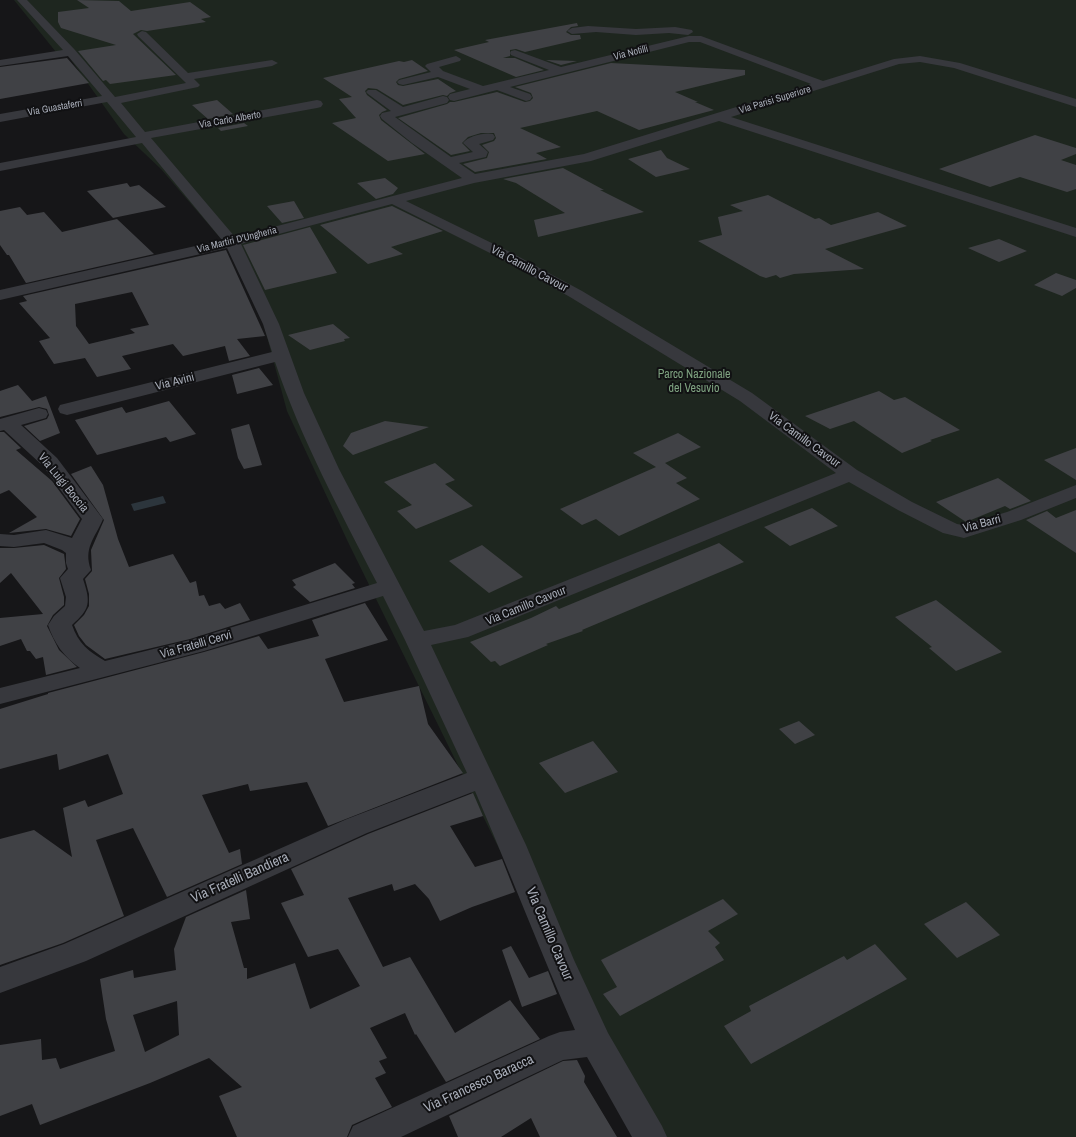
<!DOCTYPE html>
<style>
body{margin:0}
canvas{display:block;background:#161618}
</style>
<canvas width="1076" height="1137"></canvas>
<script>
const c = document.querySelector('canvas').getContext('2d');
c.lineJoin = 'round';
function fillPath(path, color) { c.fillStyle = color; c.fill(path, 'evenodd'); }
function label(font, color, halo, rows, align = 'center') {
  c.font = font + ' "Archivo Narrow",sans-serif'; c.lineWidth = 4; c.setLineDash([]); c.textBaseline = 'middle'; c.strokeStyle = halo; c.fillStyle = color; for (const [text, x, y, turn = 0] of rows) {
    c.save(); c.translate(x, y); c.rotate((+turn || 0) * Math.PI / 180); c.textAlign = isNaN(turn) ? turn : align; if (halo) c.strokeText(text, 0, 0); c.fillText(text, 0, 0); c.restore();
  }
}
const green = new Path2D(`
 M14,0H1076V1137H641L348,542L287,411L263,322L228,247L161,169L124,134L66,53L56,52Z`);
const water = new Path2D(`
 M163,496L166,503L134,511L131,504Z`);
const building = new Path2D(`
 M77,0L119,1L131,11L190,2L211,17L201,19L206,22L147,31L141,30L133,34L176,75L110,84L106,80L103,81L78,51L116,45L61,28L58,22V12L89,8Z
 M577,23L578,26L571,27L566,32L571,35H580L581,39L525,52L516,49L510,50V56L503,58H515L544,70L516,77L454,50L489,42L485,40Z
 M67,58L89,83L0,99V67Z
 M412,60L428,71L399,79L396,82L398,85L403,86L438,79L456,91L450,93L447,96L443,95L403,105L377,89L368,88L365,91L367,95L387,110L382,112L379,115L381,120L425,154L388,161L332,123L356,118L339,99L352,97L323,78L399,61L404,62Z
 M546,60L577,61L561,65Z
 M611,63L745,70V75L675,92L698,102H695L714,110L639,130L597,111L520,128L561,147L536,153L547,159L475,172L463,164L487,158L489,152L482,145L494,141L496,138L494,133H481L468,137L462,143L470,151L451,155L398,118L447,104L450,102H454L497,92L525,102L530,101L533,98L531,93L515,87Z
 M217,100L233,114L208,119L192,105Z
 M244,123L248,126L221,131L218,128Z
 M1035,135L1076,148V154L1061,160L1076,165V189L1067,192L1020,177L990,187L939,169Z
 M661,150L667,158L690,169L656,177L628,159Z
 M563,168L604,190H600L644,212L538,237L534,220L565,213L516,183L503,179Z
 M385,178L398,188L393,194L376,199L357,183Z
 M127,183L130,187L139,185L166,207L113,218L87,191Z
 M768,195L815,219L819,218L831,225L878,212L907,226L825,249L864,269L794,274L780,278L776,275L766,278L760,276L698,241L722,235L718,217L743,211L730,205Z
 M294,201L304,218L282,223L267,206Z
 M392,206L443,231L391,247L403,254L368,264L320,225Z
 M20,207L27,215L44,212L62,232L117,219L154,254L26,283L9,255H7L0,245V211Z
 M310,227L337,273L265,290L243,245Z
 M999,239L1027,251L999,262L968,248Z
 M226,250L265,336L237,339L250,356L229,361L225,346L183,356L173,344L122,356L131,369L97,377L85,358L54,364L39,341L50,338L19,303L27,301L23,296ZM132,292L149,325L130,329L135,333L89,344L76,326L75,304Z
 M1056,273L1076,280V288L1062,296L1034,285Z
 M333,324L350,338L344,339L345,341L310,350L288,335Z
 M259,368L273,385L237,394L232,375Z
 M18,385L32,401L46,396L60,433L40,441L24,426L47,419L49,415L47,409L39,407L0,417V391Z
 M879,391L894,400L905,397L960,430L930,440L932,441L902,453L854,421L830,429L805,416Z
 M169,401L196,434L170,442L166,437L97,455L75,420L122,407L126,413Z
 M385,421L429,427L353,455L343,446L351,433Z
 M249,424L262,465L244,469L238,458L231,429Z
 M0,432H4L21,448L16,450L52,481L80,519L71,536L46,529L9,533L37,517L9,490L0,494Z
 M678,433L701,447L665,463L687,478L676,483L700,499L619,536L596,519L582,525L560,509L656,467L633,453Z
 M1076,448V480L1044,460Z
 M435,463L455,480L445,484L473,506L416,529L397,511L412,505L384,482Z
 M91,466L103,485L118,539L129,567L173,554L190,583L196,581L199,596L204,595L209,606L220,603L225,609L240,603L250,620L190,639L105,659L86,645L79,636L74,625L84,615L89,606V594L85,579L92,571L91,550L104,520L71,474Z
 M998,478L1031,501L1010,509L1005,506L966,522L936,502Z
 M812,508L838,526L790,546L764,527Z
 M1076,510V553L1026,520L1047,511L1056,518Z
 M719,543L744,562L582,630L583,631L546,644L548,645L500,666L495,661L491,662L470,642L531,618L556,606L559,609Z
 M44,545L64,554L66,569L59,578L64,597V605L53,615L47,626L59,650L77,667L46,675L43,657L36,659L30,651H27L21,639L0,646V618L43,614L11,573L0,583V548H14Z
 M482,545L523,577L489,593L449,561Z
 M335,563L355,583L352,584L355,588L310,602L293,587L296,585L292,580Z
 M936,600L974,630L1002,652L956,671L929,648L932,647L895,617Z
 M365,603L388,640L325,659L344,702L419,686L428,724L463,773L328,826L307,782L250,791L248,784L202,795L229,853L240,849L242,864L167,897L133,828L96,840L124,916L63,943L0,965V839L34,830L72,857L63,808L85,800L88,807L123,794L108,754L59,770L57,754L0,769V709L48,694V693L204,652L259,636L268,649L319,636L312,620Z
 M799,721L815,735L795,744L779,729Z
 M593,741L618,772L565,793L539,763Z
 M473,793L483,816L450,826L475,867L502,859L515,892L472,907L440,921L429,899L415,884L394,891L392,884L348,898L383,967L410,957L455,1033L510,1000L540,1039L446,1082L416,1034L415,1035L405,1013L370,1028L387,1058L379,1061L386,1073L375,1078L392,1107L352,1125L347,1137H237L219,1096L242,1087L209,1058L150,1083L40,1125L32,1104L0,1116V1045L41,1039L42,1060L56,1058L60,1069L115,1051L106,1019L100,979L133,970L134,978L176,970L174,949L186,917L246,890L250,919L231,922L244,968H247V979L295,963L310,1009L360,986L338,949L308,957L281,903L304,895L291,869L368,834ZM177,1001L179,1035L145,1052L133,1015Z
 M723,899L738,914L708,931L720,943L715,947L724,960L620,1016L603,994L617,987L601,960Z
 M966,902L1000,935L957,958L924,924Z
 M875,944L907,979L751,1064L724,1026L751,1011L749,1006L844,956L847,960Z
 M511,946L529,978L548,971L557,994L522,1007L502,950Z
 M577,1060L585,1076L584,1082L617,1137H540L531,1118L501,1137H458L449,1116L563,1061Z`);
const minor = new Path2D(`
 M17,0H27L75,50L115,97L186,83L138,36L137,34L142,31L146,32L188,73L272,60L278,63L272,66L194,79L200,85L198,87L121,103L145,132L317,100L321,101L323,104L321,107L317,108L151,138L235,237L462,178L412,143L382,119L380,116L382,113L391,111L368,94L366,92L368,90H376L403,107L443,96L447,97L449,100L447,103L395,117L451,157L473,152L463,143C468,136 485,132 493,134L495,137L493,140L479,144L488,152L486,157L459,163L475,174L584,154L811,84L700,42H689L510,87L530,94L532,97L530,100L526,101L497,90L454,101L450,100L448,97L450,94L470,89L438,77L403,85L399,84L397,82L399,80L431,72L425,66L427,64L456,56L461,59L460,61L439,67L443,71L483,86L549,70L511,55L510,53L511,51L515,50L561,67L689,36H701L823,81L894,59L920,56L960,63L1076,99V107L954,68L920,62L899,64L731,117L1076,228V237L719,121L591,161L474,183L406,201L510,252L582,291L752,393L857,470L912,502L957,524L963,525L1007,512L1076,485V498L1021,520L964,538L943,533L898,510L849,482L468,637L431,645L526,845L574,960L608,1033L662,1126L667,1137H632L587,1057L563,1060L401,1137H348L353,1126L549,1036L560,1032L575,1030C540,951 509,870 475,791L367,833L86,961L0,993V967L64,944L347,819L467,773L405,640L383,596L204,651L0,704V688L80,668C64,657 54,643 48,625L54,616L65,606L66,597L60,578L68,569L66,563V553L62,550L44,543L14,547L0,546V534L14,535L46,530L72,538L82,519L43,466L4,430L0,431V419L39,408L46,410L48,414L46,418L21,425L57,458L103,519C95,538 83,548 91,570L83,579C91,603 90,609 72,625C78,643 89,652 105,661L190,640L377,583C340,511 301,439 275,362L67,415L60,413L58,409L60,405L272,352L263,324L227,248L0,300V290L222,240L142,143L0,171V163L136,137L107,102L0,122V114L102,96L68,56L0,66V60L63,50ZM392,204L500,258L570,297L740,401L836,473L455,625L424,631L339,469L304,393L279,324L241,244Z
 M588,26L636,29L675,27L692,30L693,32L688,35L669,33L636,35L596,32L572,34L567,31L572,28Z`);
const farStreetnames = [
 ["Via Notilli",631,53,-14],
 ["Via Parisi Superiore",775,100,-17],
 ["Via Guastaferri",55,108,-10],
 ["Via Carlo Alberto",230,120,-10],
 ["Via Martiri D'Ungheria",237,240,-14]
];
const streetNames = [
 ["Via Camillo Cavour",529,269,28],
 ["Via Avini",175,382,-14],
 ["Via Camillo Cavour",804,440,36],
 ["Via Luigi Boccia",63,483,51],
 ["Via Barri",982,524,-15],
 ["Via Camillo Cavour",526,606,-22],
 ["Via Fratelli Cervi",196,645,-16]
];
const parkNames = [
 ["Parco Nazionale",694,375],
 ["del Vesuvio",694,389]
];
const nearStreetnames = [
 ["Via Fratelli Bandiera",240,878,-24],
 ["Via Camillo Cavour",549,934,67],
 ["Via Francesco Baracca",479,1084,-25]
];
fillPath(green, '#1e261f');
fillPath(water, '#2c353c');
fillPath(building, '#404145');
fillPath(minor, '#37383d');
label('10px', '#a8adb8', '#111113', farStreetnames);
label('12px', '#a8adb8', '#111113', streetNames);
label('12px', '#7fa381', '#111113', parkNames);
label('14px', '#a8adb8', '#111113', nearStreetnames);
</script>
